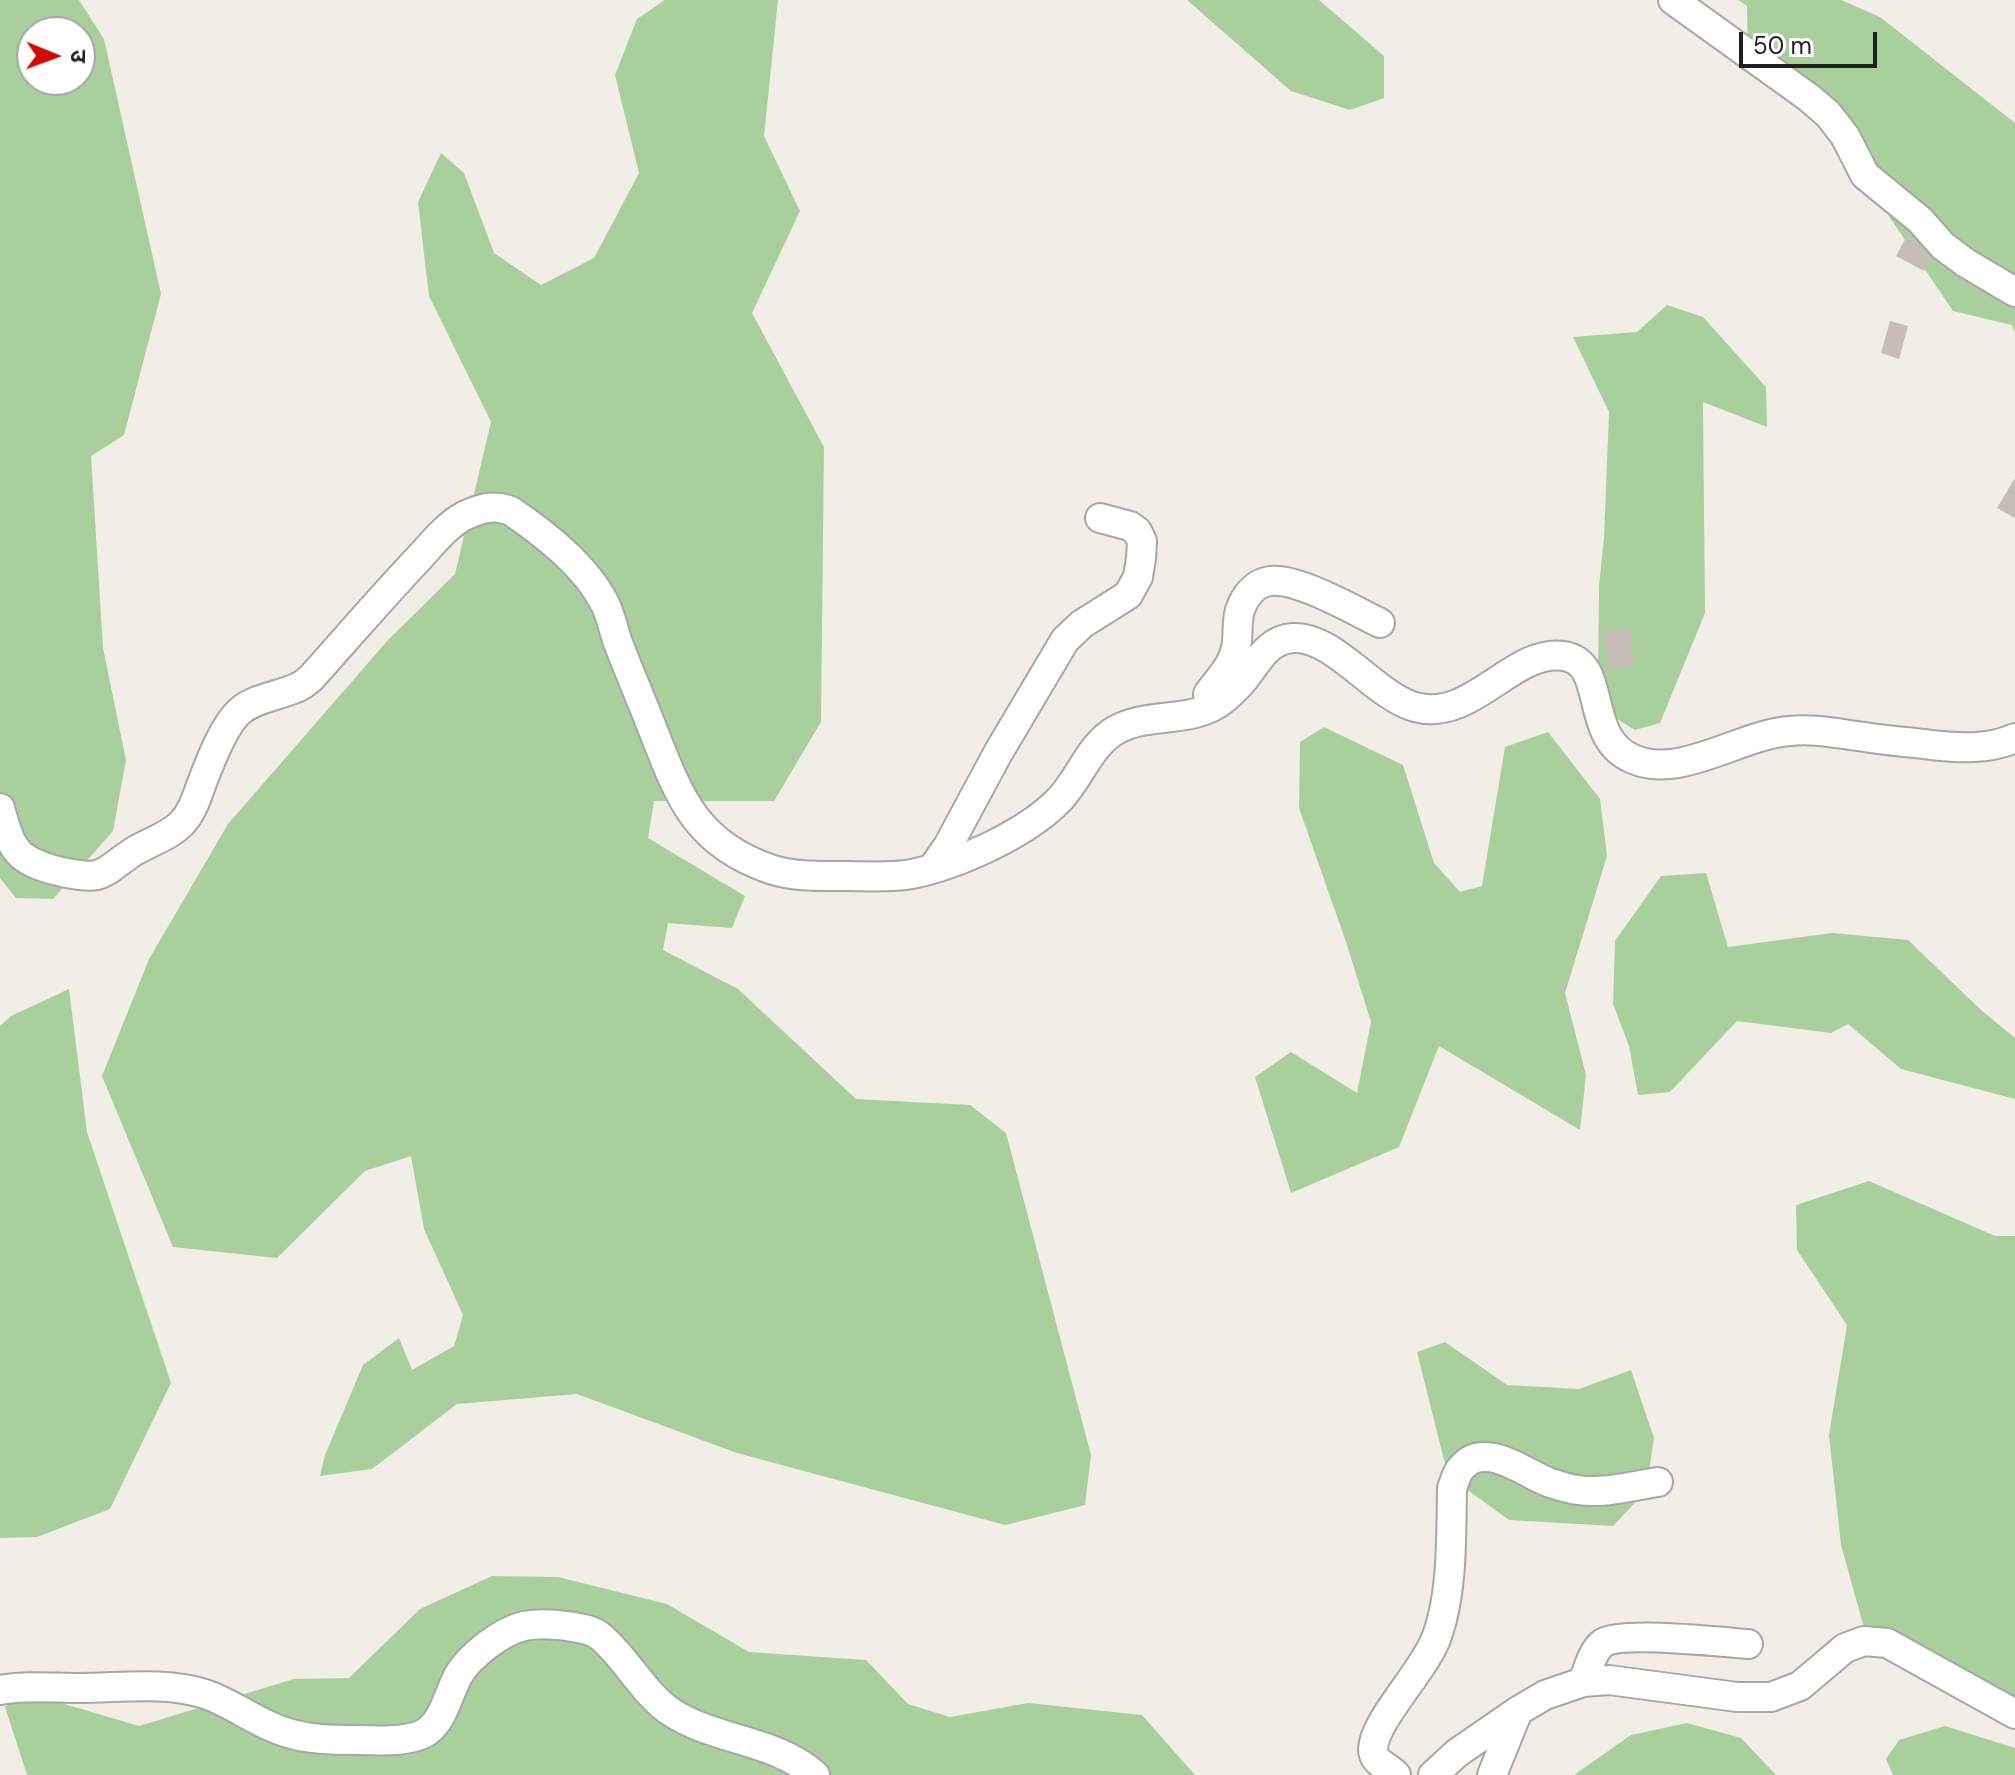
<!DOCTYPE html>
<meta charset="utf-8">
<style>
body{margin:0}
#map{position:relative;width:2015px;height:1775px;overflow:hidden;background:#f1eee7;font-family:"DM Sans","Noto Sans Devanagari",sans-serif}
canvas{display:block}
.north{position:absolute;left:16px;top:16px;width:80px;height:80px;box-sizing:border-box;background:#fff;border:2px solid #a6a6a6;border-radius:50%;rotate:91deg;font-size:22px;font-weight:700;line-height:32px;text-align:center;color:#202020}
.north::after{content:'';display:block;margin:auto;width:28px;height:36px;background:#d00901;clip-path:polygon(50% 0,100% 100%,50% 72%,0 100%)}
.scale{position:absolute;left:1739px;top:32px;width:138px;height:36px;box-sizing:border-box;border:4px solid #202020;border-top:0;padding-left:10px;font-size:24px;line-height:28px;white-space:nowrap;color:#202020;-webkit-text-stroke:6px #fff;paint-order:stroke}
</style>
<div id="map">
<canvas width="2015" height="1775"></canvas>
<div class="north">उ</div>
<div class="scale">50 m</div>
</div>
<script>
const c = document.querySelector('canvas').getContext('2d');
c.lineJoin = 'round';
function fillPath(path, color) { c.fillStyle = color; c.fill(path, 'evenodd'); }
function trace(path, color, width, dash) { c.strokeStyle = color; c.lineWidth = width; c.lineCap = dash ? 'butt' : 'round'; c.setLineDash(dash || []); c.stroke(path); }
const forest = new Path2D(`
 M0,0H79L104,39L161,294L124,435L91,456L103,648L126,760L113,831L53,899L16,898L0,878ZM32,32H80V80H32Z
 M665,0H778L764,136L800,211L752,313L824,447L821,722L774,801H654L648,838L745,896L732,928L668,923L663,950L738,989L856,1099L970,1105L1006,1133L1091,1455L1085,1505L1005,1525L737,1453L577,1394L457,1404L372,1469L320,1476L325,1455L363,1365L399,1338L412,1370L454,1346L463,1315L424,1229L411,1156L365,1171L277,1258L173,1247L102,1076L149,959L228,824L388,640L455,574L491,422L429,296L418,202L441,153L464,173L494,253L541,285L594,258L639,173L615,75L637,19Z
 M1187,0H1319L1384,56V98L1350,110L1291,91Z
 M1738,0H1841L1880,17L2015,123V333L2012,325L1953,311L1843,148L1748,59L1747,6Z
 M1667,305L1703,317L1766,387L1767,427L1703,402L1705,613L1660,723L1635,730L1609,714L1598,673L1599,586L1604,538L1609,412L1573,337L1637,332Z
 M1324,727L1403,765L1434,863L1460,892L1482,886L1505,747L1548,732L1600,799L1607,856L1565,993L1586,1075L1580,1130L1439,1046L1399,1147L1291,1193L1255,1077L1291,1052L1357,1093L1371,1022L1346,942L1299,808L1300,742Z
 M1706,873L1728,947L1832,933L1908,940L1981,1010L2015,1038V1099L1901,1069L1848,1024L1831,1033L1737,1021L1670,1092L1638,1095L1629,1046L1613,1004L1615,941L1661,876Z
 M69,989L87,1132L171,1383L110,1509L37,1537L0,1538V1026L11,1016Z
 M1869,1181L1995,1236H2015V1701L1871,1653L1841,1545L1829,1435L1847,1325L1797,1250L1796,1205Z
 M1445,1342L1507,1385L1579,1389L1631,1370L1654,1438L1646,1491L1613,1526L1509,1520L1448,1476L1417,1352Z
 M492,1576L558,1577L667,1604L749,1652L866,1660L908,1704L950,1717L1028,1703L1142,1715L1195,1775H27L5,1707L27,1693L139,1726L294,1679L349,1678L420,1609Z
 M1687,1723L1741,1738L1776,1775H1574L1631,1735Z
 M1945,1726L2015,1748V1775H1893L1886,1759L1899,1740Z`);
const building = new Path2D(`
 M1908,234L1931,258L1924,271L1896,256Z
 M1890,321L1908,326L1899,359L1881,353Z
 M2015,478V518L1997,508Z
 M1629,628L1635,666L1609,671L1603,632Z`);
const minor = new Path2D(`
 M1673,0L1808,97L1828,114L1845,136L1865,175L1920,220L1943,246L1966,263L2015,292
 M1208,694C1221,676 1235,664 1237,641C1238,630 1237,619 1240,610C1245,596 1255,583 1270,581C1297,577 1355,611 1380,623
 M0,808C12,851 16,861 62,872C105,881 100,874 133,852C149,842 168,837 181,824C194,811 198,792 205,775C212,757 225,724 240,711C255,698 278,696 296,688C302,686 306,682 311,678C347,638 382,597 419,558C432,544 447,525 464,516C481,508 494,504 511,511C546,535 586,566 605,604C611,616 613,628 617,640C627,667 639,694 649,720C677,790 691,842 770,869C794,877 819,876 845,876C867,876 890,878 912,874C957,865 1023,835 1056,803C1079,782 1088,746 1116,730C1149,711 1193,725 1224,699C1231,693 1239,686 1244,679C1259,661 1267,640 1293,638C1333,635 1375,696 1415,707C1472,723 1513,648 1564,656C1609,663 1582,738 1633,759C1679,780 1740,735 1789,731C1814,728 1839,734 1865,737C1887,741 1909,742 1931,745C1959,748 1989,750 2015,738
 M932,869L948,846L998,753L1065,640L1082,624L1128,595L1138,577L1141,558L1142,541L1137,531L1130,526L1100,518
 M1583,1682C1588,1670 1592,1651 1603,1643C1621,1631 1722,1642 1748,1644
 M0,1690C26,1685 52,1688 79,1688C120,1688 165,1681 205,1694C232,1703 255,1722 282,1731C307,1740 333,1740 359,1740C371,1740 384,1741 396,1740C407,1739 422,1737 430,1729C444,1717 449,1693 458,1676C469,1656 502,1631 524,1626C538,1623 553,1624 567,1626C578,1628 592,1629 601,1637C627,1659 643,1693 671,1712C715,1741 774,1739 815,1775
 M1396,1775C1388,1766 1373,1763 1373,1749C1374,1720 1426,1669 1437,1636C1453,1592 1451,1535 1452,1488C1454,1483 1456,1476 1459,1471C1482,1438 1522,1472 1548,1482C1557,1485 1568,1489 1578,1490C1604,1494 1632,1486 1658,1482
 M1433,1775L1457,1753L1518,1711L1545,1695L1583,1682L1609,1680L1737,1697H1771L1800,1686L1845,1648L1864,1641L1887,1643L2015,1714
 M1492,1775L1518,1711`);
fillPath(forest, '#a9d09c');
fillPath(building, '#c6beb6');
trace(minor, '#a7a7a7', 32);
trace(minor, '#fff', 28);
</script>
